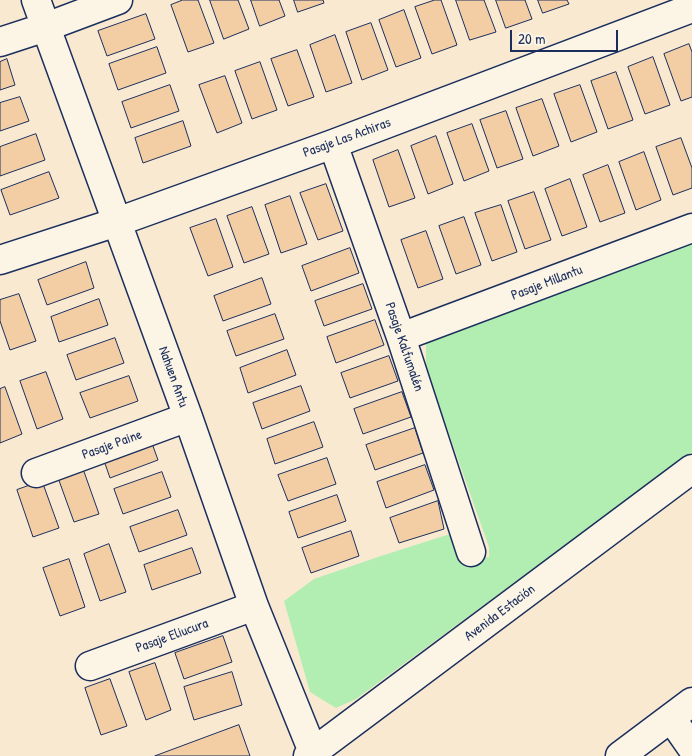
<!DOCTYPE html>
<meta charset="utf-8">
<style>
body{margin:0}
#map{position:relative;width:692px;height:756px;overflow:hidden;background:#f9e9d1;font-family:"Patrick Hand",sans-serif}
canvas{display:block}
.scale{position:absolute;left:510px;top:30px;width:108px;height:22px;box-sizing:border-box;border:2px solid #1b2f5e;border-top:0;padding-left:6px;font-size:15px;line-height:18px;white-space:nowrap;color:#1b2f5e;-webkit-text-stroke:4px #fcf5e5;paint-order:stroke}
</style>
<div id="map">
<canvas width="692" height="756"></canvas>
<div class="scale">20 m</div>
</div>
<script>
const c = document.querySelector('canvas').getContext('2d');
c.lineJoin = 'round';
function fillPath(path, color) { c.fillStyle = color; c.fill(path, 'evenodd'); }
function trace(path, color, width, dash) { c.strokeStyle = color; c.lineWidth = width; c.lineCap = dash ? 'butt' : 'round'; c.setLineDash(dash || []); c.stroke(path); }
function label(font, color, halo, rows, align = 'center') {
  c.font = font + ' "Patrick Hand",sans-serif'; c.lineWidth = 4; c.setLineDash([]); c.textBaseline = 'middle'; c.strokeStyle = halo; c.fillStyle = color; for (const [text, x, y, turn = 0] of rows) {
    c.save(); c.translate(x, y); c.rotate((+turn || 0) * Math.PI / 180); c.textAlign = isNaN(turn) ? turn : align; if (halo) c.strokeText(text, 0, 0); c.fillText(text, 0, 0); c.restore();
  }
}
const green = new Path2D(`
 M692,240V452L356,699L336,708L310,692L284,601L314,579L381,556L450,534L460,561L489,557V547L426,369V341Z`);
const building = new Path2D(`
 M183,0H198L214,43L188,52L171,5Z
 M210,0H238L249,29L224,39Z
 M251,0H279L285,16L260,26Z
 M294,0H323L324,3L298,12Z
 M435,0H441L457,45L432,54L415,7Z
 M456,0H484L496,32L470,40Z
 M496,0H525L532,19L506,28Z
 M538,0H567L569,4L543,13Z
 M404,10L421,58L396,67L379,20Z
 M146,14L155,39L107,56L98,31Z
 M371,23L388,70L362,80L346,32Z
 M335,35L352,83L326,92L310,45Z
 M689,44L692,52V97L681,101L664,54Z
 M157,47L166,73L118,90L109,64Z
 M297,50L314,97L288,106L271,59Z
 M653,57L670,105L645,114L628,67Z
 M7,59L15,85L0,90V62Z
 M260,62L277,110L252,119L235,71Z
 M616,72L633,120L608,129L591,81Z
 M225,76L242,123L217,133L199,85Z
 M170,85L179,111L131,128L122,102Z
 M580,85L597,132L571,142L554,94Z
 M20,97L29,121L0,131V103Z
 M542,99L559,146L533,156L516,108Z
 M506,111L523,159L497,168L480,120Z
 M183,121L191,146L143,163L135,138Z
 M472,124L489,171L464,181L447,133Z
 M36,134L45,160L0,176V147Z
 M436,136L453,184L428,194L411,146Z
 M681,138L692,168V188L673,195L656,147Z
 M398,150L415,198L389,207L373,160Z
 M644,152L661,200L636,210L619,162Z
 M608,165L625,213L600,222L583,175Z
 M49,172L59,198L10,215L1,190Z
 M570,179L587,227L562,236L545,189Z
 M326,184L343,231L318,240L300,193Z
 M534,192L551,240L525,249L508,201Z
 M290,196L307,244L281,253L265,205Z
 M501,205L517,252L492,261L475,213Z
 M252,207L269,254L244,263L227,216Z
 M464,217L481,265L456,274L439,226Z
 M216,219L233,267L208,276L190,228Z
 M426,231L443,279L418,288L401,240Z
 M350,248L359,273L311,291L302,266Z
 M86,262L94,288L47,305L38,280Z
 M262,278L271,304L223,321L214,296Z
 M363,284L372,309L324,326L315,301Z
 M19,294L36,341L10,350L0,321V300Z
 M99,299L108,325L59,342L51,317Z
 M275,314L284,339L236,356L227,331Z
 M375,320L384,345L336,363L327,337Z
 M115,338L124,363L76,380L67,355Z
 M287,350L296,375L248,393L240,368Z
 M389,356L398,381L350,398L341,373Z
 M46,372L63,419L37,429L20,381Z
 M129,376L138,401L90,418L80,393Z
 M301,386L310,411L262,429L253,403Z
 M5,387L22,434L0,443V389Z
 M402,392L411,417L363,434L354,409Z
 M314,422L323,447L275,464L267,439Z
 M415,428L423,453L375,470L366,445Z
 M149,435L158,460L110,478L101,452Z
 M327,458L336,484L288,501L278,475Z
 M425,465L434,490L386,508L377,482Z
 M82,466L99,514L74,522L57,475Z
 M162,472L171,497L123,514L114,489Z
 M42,481L59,528L33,537L17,490Z
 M337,495L346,521L298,538L289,512Z
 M438,501L444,529L399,543L390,518Z
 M178,510L187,535L139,552L130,527Z
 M351,531L359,556L311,573L302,548Z
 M109,544L126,592L100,601L84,554Z
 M192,548L201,573L152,590L144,565Z
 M69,559L85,607L60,616L43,568Z
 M223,636L232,662L184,679L175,653Z
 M155,663L171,710L146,720L129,672Z
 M232,672L242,705L194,720L184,687Z
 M110,679L127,726L101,735L85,688Z
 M239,725L250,756H155Z`);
const minor = new Path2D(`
 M36,0L188,417L254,606L313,752
 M0,42L46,27L118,0
 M333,144L401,337L471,552
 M0,260L117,222L333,144L692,8
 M401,337L692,228
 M36,473L188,417
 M90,666L254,606
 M671,718L692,748
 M308,756L692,469
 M620,756L692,702`);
const streetNames = [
 ["Pasaje Las Achiras",347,138,-20],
 ["Pasaje Millantu",547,283,-21],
 ["Pasaje Kalfumalén",404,347,71],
 ["Nahuen Antu",173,377,70],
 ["Pasaje Paine",112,445,-20],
 ["Avenida Estación",500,613,-37],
 ["Pasaje Eliucura",172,636,-20]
];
fillPath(green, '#b2edb2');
fillPath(building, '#f3cda3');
trace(building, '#1b2f5e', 1);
trace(minor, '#1b2f5e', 31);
trace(minor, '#fcf5e5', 28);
label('14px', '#1b2f5e', '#fcf5e5', streetNames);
</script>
